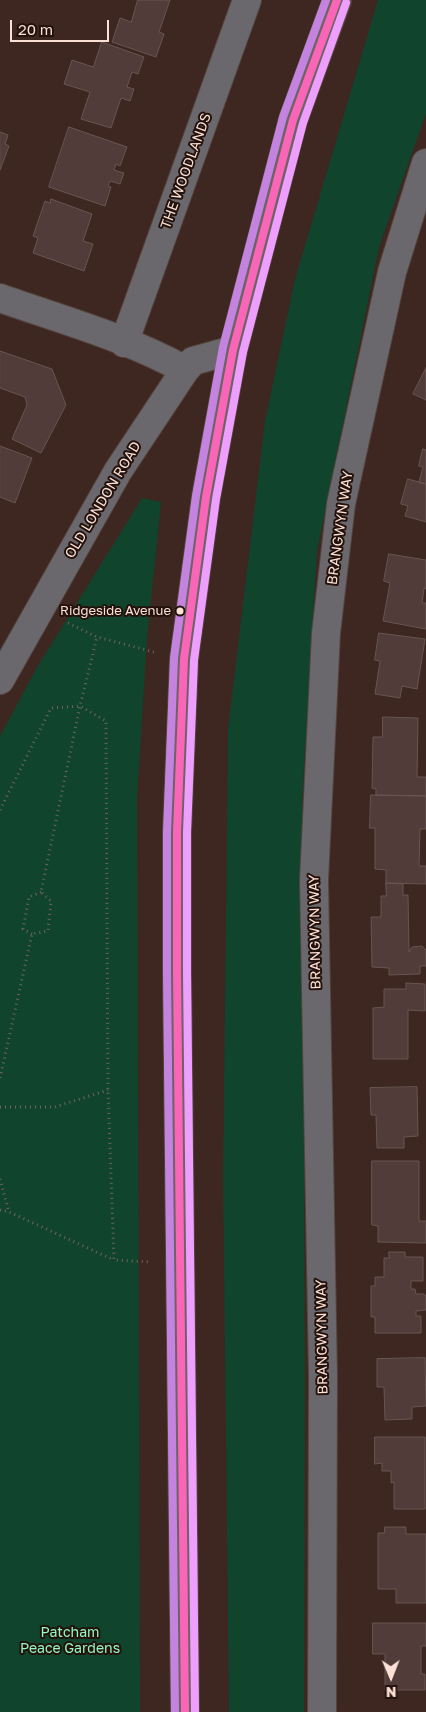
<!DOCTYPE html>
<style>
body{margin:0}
#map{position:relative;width:426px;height:1712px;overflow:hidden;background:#3d2720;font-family:"Golos Text",sans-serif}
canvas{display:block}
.north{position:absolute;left:366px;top:1652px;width:50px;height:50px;-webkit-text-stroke:4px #23110b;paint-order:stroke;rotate:179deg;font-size:14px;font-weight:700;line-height:20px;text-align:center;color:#fbe0d6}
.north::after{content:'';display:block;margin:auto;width:18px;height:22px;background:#fbe0d6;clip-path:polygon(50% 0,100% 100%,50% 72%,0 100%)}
.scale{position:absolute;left:10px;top:20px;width:99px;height:22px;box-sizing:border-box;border:2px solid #fbe0d6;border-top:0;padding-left:6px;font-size:15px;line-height:18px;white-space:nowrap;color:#fbe0d6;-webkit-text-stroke:4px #23110b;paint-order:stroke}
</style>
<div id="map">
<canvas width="426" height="1712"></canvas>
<div class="north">N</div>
<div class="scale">20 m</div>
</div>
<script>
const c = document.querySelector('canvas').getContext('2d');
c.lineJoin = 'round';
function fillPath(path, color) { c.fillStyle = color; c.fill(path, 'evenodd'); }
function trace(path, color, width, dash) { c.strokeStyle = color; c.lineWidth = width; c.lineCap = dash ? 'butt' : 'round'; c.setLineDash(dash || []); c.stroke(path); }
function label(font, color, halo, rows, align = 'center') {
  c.font = font + ' "Golos Text",sans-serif'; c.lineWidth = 4; c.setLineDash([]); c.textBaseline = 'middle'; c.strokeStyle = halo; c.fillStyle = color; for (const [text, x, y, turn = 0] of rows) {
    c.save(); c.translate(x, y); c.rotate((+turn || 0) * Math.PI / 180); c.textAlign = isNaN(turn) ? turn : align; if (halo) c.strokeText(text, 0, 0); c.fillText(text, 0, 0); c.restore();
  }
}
const green = new Path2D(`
 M378,0H426V113L379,247L317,551L302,802L305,1374L304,1712H229L223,1178L228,729L265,421L295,279Z
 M142,498L161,502L147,638L137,796L140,1712H0V736L36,669Z`);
const building = new Path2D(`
 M138,0H170L159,32L164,34L156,57L112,42L120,18L131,22Z
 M102,42L144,57L138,74L132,72L127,87L134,89L130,101L121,98L111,128L81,119L90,92L64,84L72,60L93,67Z
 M69,127L127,147L120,166L116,164L114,170L124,173L120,184L110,181L108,186L111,187L105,206L49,187Z
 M0,132L8,135L5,144L9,146L0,170Z
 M51,199L92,214L83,241L93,244L84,271L33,253L38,238L33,236L45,201L50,203Z
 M0,351L52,369L66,405L41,453L12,439L27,405L25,397L0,388Z
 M426,368V400L413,394Z
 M0,446L32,458L15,503L0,497Z
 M423,449L426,450V484L419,482L423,467L419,466Z
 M408,479L426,484V522L405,516L408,506L401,504Z
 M389,554L426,560V589L424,588L422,603H426V629L383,621L390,583L384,581Z
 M379,633L425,639L417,689L402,686L400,698L375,694L380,661L375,660Z
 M383,717L418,718L417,777H426V796L376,795V789L372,788L373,737H382Z
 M371,795L426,796V829H420L419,866H426V884L386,883V870L375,869V828H370Z
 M386,883L403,884V895H408L409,952L412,947L422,946L426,950V966H420V974L389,975V968L372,967L371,917H381V896H386Z
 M406,983L425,984V1011L408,1010V1059H373V1008L384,1007V989H406Z
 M417,1087L418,1136L404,1137V1148H377L376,1115H371L370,1088Z
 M372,1161H419V1221H426V1243L378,1242V1226L372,1225Z
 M389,1252H405V1257H423V1281H411V1289H415L416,1294H424L426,1296V1310L416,1311V1316H421V1333H375V1317H371V1286H375V1277H384V1258H389Z
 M425,1358L426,1406L412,1407V1419L385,1420L384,1387H377V1359Z
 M375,1437H425V1509H394V1482L391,1483V1471H382V1463L375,1464Z
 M385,1527H406V1534H426V1603H396V1589H378V1533H384Z
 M373,1623H426V1646H421V1674H425V1690H385V1654H373Z`);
const path = new Path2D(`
 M68,623L97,637L154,652
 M0,810L51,708L80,706L106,721L108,1090L114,1260L151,1262
 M32,934L23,929L29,897L41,892
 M0,1078L32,934L48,931L51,901L41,892L80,706L97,637
 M0,1107H55L108,1090
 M0,1179L9,1212
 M0,1210L9,1212L114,1260`);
const minor = new Path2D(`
 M0,298C62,320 128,338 185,370
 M124,343L247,0
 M0,680L118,471L185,370L193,361L233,350
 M322,1712L323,1376L314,880L326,633L341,504L392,272L426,163`);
const highway = new Path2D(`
 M185,1712L177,972V832L184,659L206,497L233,350L293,120L337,0`);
const bus1 = new Path2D(`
 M185,1712L177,972V832L184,659L206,497L233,350L293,120L337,0`);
const bus2 = new Path2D(`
 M195,1712L187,972V832L194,660L216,499L243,352L303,123L346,3`);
const bus3 = new Path2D(`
 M175,1712L167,972V832L174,658L196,496L223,347L283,117L326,0`);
const markers = [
 [180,611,4.5,"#fbe0d6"]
];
const busNames = [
 ["Ridgeside Avenue",171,611]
];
const streetNames = [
 ["THE WOODLANDS",186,171,-70],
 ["OLD LONDON ROAD",103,500,-59],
 ["BRANGWYN WAY",340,528,-82],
 ["BRANGWYN WAY",315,932,-91],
 ["BRANGWYN WAY",322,1337,-91]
];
const parkNames = [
 ["Patcham",70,1633],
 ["Peace Gardens",70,1649]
];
fillPath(green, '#11442c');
fillPath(building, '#523c39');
trace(building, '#685552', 1);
trace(minor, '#55433c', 30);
trace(highway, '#55433c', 30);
trace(path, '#6d6363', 3, [1, 4]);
trace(minor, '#6b686d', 28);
trace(highway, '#6d6366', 28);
trace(bus1, '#fa66b7', 8);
trace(bus2, '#ee9ffe', 8);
trace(bus3, '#c483df', 8);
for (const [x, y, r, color] of markers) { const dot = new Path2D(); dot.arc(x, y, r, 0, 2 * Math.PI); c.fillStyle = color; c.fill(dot); trace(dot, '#23110b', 2); }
label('13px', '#fbe0d6', '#23110b', busNames, 'right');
label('14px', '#fbe0d6', '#23110b', streetNames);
label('14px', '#93f8c3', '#23110b', parkNames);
</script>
